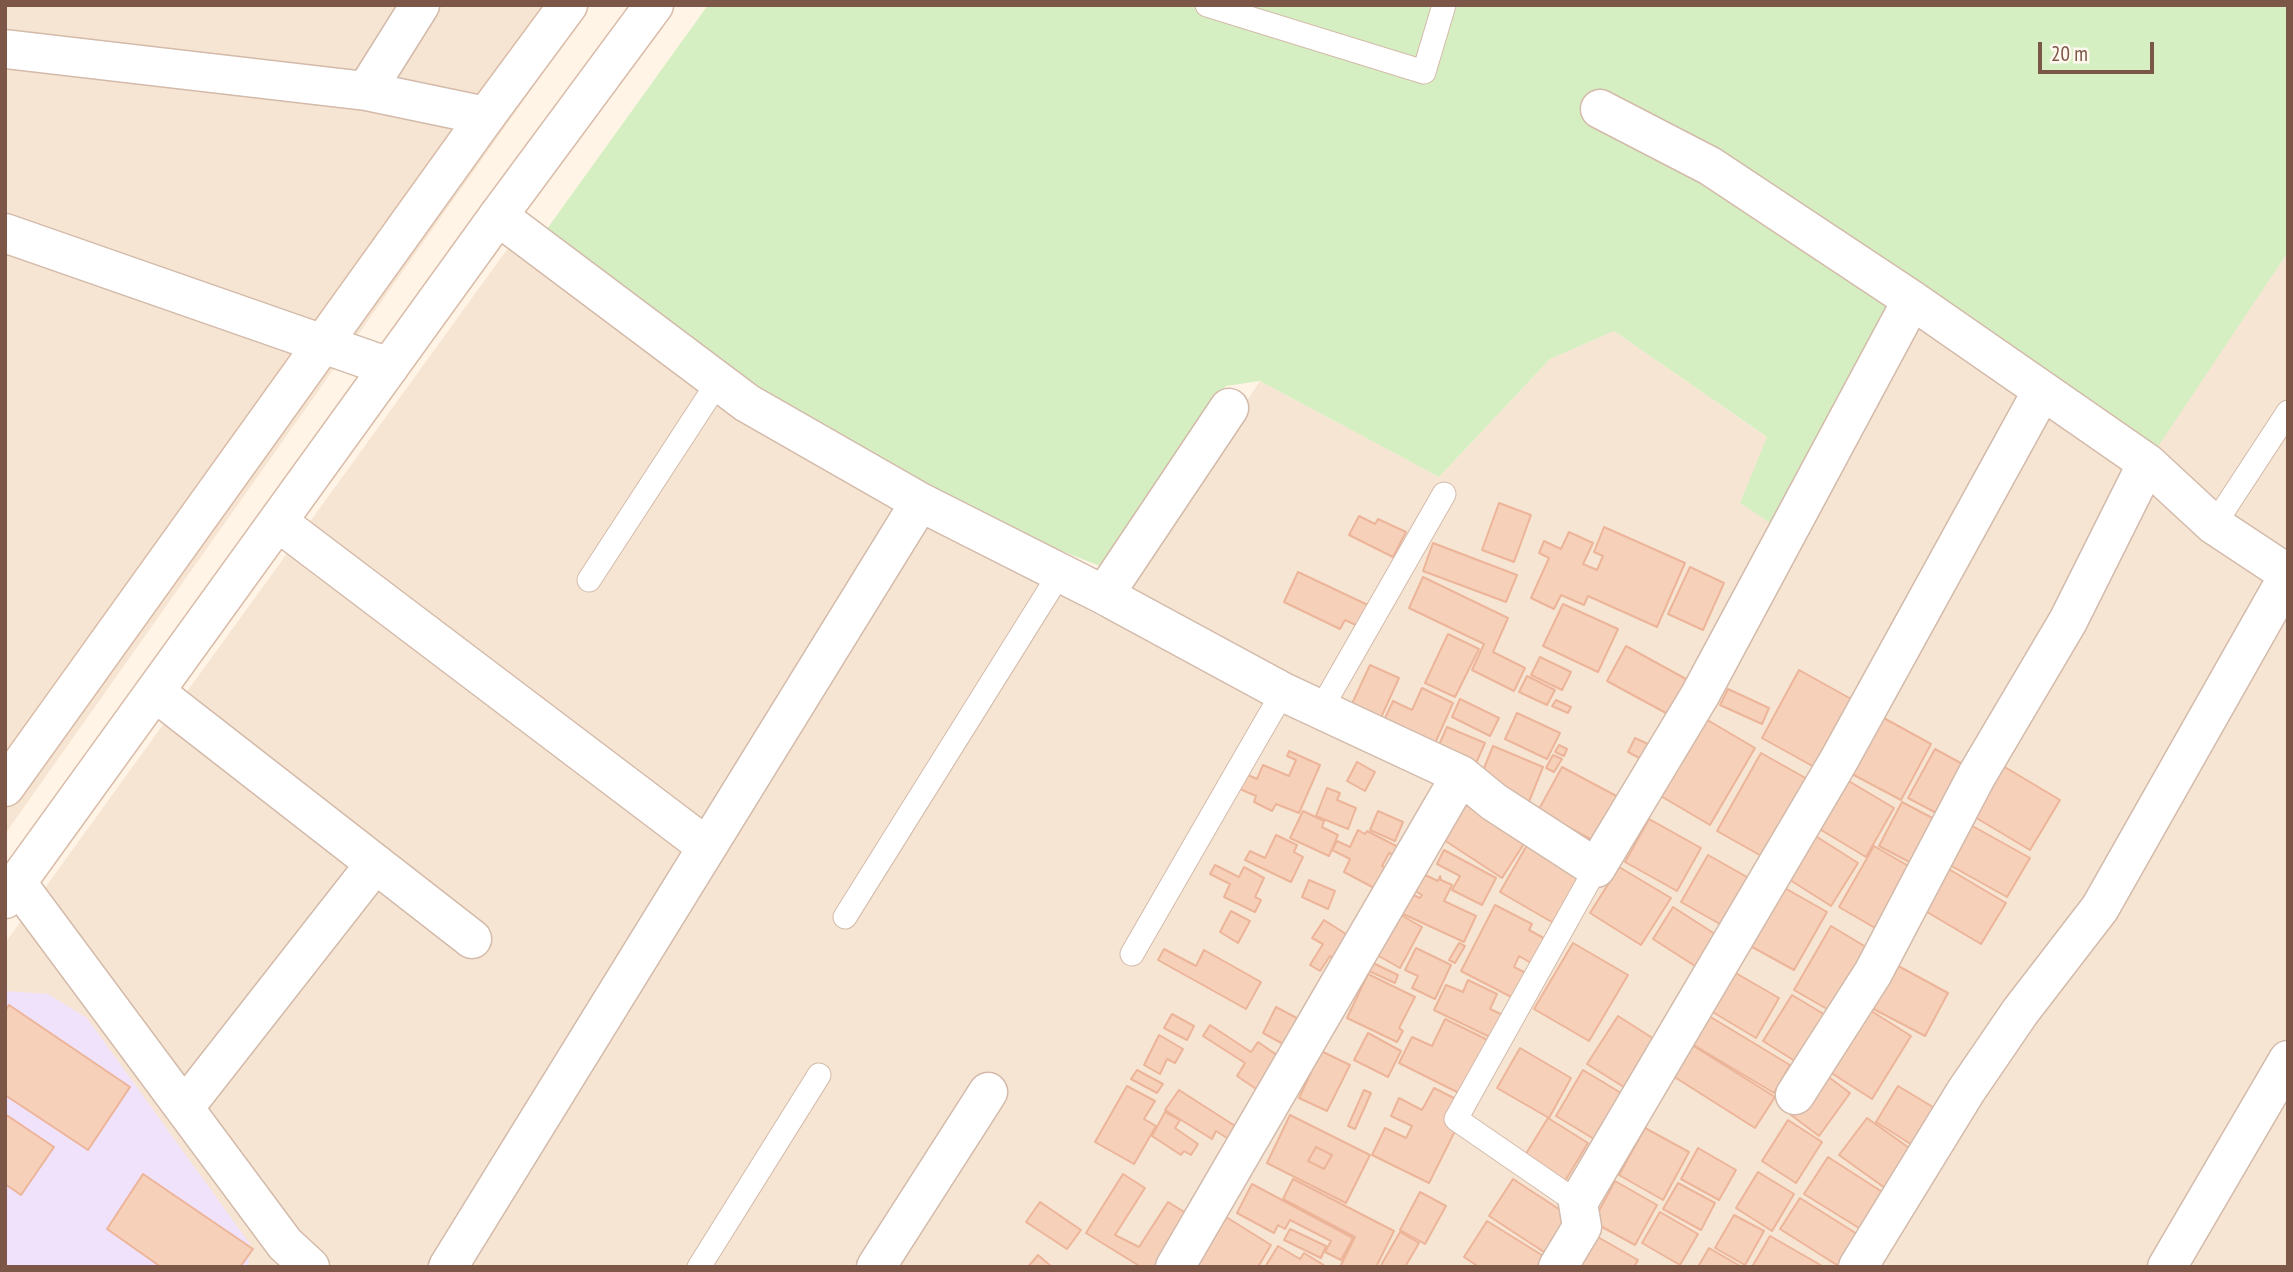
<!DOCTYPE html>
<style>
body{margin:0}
#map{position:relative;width:2293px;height:1272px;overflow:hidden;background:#fff4e6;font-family:"PT Sans Narrow",sans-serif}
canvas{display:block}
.frame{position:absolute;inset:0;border:7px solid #7c5747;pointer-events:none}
.scale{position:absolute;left:2038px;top:42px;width:116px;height:32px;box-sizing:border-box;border:4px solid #7c5747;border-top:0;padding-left:9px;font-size:21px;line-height:24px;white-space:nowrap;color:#7c5747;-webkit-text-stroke:5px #fff8ef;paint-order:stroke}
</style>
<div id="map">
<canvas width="2293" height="1272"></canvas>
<div class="frame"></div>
<div class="scale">20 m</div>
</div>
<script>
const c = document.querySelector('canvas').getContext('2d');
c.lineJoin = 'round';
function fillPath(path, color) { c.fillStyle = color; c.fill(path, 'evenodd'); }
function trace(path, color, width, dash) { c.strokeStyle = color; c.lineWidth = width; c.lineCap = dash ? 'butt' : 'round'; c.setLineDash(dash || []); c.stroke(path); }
const residential = new Path2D(`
 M5,5H591L5,834Z
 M511,244L900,506L1102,618L1260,381L1439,477L1550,359L1614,331L1768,438L1740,503L1912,300L2146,463L2288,252V1267H5V943Z`);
const education = new Path2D(`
 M5,991L48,994L87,1018L250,1244L248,1267H5Z`);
const green = new Path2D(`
 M708,5H2288V252L2147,463L1912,301L1787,534L1740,503L1767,437L1614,331L1550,359L1439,477L1260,381L1226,386L1105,568L1039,542L761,398L544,233Z`);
const building = new Path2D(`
 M1499,503L1531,515L1514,562L1482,550Z
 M1359,516L1375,524L1378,519L1406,532L1393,557L1349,535Z
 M1604,527L1685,563L1657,627L1588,596L1584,605L1561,595L1554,609L1531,598L1549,558L1539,553L1544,541L1561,549L1569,532L1593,543L1583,564L1597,570L1603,556L1594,552Z
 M1433,543L1517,575L1506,602L1423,571Z
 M1690,567L1724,583L1703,630L1668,614Z
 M1298,572L1370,606L1360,627L1345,620L1340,629L1284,602Z
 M1423,577L1508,618L1493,652L1525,668L1514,691L1472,670L1484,644L1409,608Z
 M1563,604L1618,629L1598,672L1543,646Z
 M1448,634L1479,649L1455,697L1425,683Z
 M1626,646L1695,684L1677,719L1607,681Z
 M1540,657L1571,672L1562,690L1531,675Z
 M1370,665L1399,678L1379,722L1350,708Z
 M1799,670L1853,700L1816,768L1762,738Z
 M1527,676L1555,690L1547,705L1519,692Z
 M1422,688L1453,703L1431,752L1380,729L1393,701L1412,710Z
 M1728,689L1769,708L1762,724L1720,705Z
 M1460,699L1499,718L1490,736L1452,717Z
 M1556,700L1571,707L1568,713L1552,706Z
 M1517,713L1560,733L1547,759L1505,739Z
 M1882,717L1931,744L1901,800L1852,774Z
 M1704,718L1755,748L1710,825L1659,795Z
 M1447,727L1485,743L1473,770L1435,754Z
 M1635,738L1650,745L1643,760L1628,752Z
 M1559,745L1567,749L1564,756L1555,752Z
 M1493,746L1543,767L1528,804L1478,783Z
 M1935,749L1968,767L1942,816L1908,798Z
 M1289,751L1320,765L1299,813L1276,804L1272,811L1254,802L1256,796L1240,789L1246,774L1257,779L1263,765L1289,776L1296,760L1287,756Z
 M1761,753L1809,780L1765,858L1717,831Z
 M1553,755L1562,759L1554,772L1546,768Z
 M1357,762L1375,772L1365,791L1347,781Z
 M1998,763L2060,800L2030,850L1968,813Z
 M1562,767L1622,799L1598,843L1538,811Z
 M1847,780L1894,808L1866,857L1818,828Z
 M1327,788L1340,793L1337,800L1356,808L1348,829L1316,816Z
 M1902,802L1940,822L1917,866L1879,846Z
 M1466,805L1525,842L1502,878L1444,840Z
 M1303,811L1324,821L1322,827L1338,835L1329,856L1290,838Z
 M1378,811L1403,822L1395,841L1370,830Z
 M1649,819L1701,848L1677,891L1625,862Z
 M1967,823L2030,858L2007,897L1946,863Z
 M1358,830L1365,834L1367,831L1406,851L1402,859L1389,853L1382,866L1398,875L1378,890L1344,872L1350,859L1332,850L1337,841L1350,847Z
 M1276,835L1297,845L1294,852L1303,857L1291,882L1245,860L1250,851L1265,858Z
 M1814,835L1858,863L1831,906L1787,878Z
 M1527,845L1584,878L1557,925L1500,892Z
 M1874,846L1917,871L1882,932L1839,907Z
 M1444,850L1496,878L1482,905L1452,890L1460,876L1437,864Z
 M1708,855L1754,881L1727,928L1681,902Z
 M1215,865L1239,877L1244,867L1264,878L1255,897L1261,900L1255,912L1224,897L1230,884L1210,874Z
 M1619,867L1671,898L1641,945L1590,913Z
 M1947,868L2006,903L1981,944L1922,909Z
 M1423,874L1438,881L1440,876L1441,880L1452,885L1444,901L1476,916L1464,942L1401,913L1409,893L1420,898L1422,895L1415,891Z
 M1309,880L1335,891L1328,909L1302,897Z
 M1776,883L1827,912L1794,970L1743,942Z
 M1495,905L1532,924L1529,930L1551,942L1538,967L1519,956L1514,967L1532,976L1519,1001L1461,971Z
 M1673,907L1715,934L1695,966L1653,939Z
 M1231,911L1250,921L1238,943L1220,932Z
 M1399,914L1422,927L1400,968L1377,955Z
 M1324,920L1360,943L1346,966L1330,956L1320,971L1310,965L1323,944L1312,938Z
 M1831,926L1871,950L1834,1013L1794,990Z
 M1459,943L1465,946L1455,963L1449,960Z
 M1573,943L1628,975L1589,1041L1534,1009Z
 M1416,948L1451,965L1435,999L1412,988L1418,976L1405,970Z
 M1164,949L1196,966L1204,950L1261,982L1246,1009L1158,960Z
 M1891,962L1948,993L1925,1036L1868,1006Z
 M1373,963L1398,975L1395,983L1369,971Z
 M1734,972L1779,998L1756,1038L1711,1011Z
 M1368,974L1415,997L1399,1028L1403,1031L1397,1042L1347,1018Z
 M1468,980L1497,994L1490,1009L1507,1017L1496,1040L1434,1010L1446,985L1463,992Z
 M1792,995L1827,1016L1798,1063L1763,1041Z
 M9,1005L130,1087L88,1150L5,1095V1011Z
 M1276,1007L1308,1024L1294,1050L1263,1033Z
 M1865,1007L1911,1036L1872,1099L1825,1069Z
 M1704,1013L1790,1065L1774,1093L1687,1041Z
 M1172,1014L1194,1026L1187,1040L1164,1028Z
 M1618,1016L1665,1046L1635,1094L1587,1064Z
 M1445,1019L1492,1042L1465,1096L1399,1063L1412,1037L1432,1046Z
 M1210,1025L1251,1052L1258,1042L1284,1060L1262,1093L1237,1076L1245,1063L1203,1036Z
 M1368,1033L1401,1051L1388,1077L1354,1060Z
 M1159,1035L1183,1049L1175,1063L1167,1059L1160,1074L1144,1065Z
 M1684,1040L1775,1097L1755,1128L1665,1071Z
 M1520,1048L1571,1078L1549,1118L1497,1088Z
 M1321,1051L1350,1065L1327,1111L1299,1098Z
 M1137,1070L1163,1084L1157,1093L1131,1079Z
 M1583,1070L1626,1096L1599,1142L1556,1116Z
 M1822,1072L1850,1093L1819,1136L1791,1115Z
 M1127,1086L1155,1101L1144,1119L1156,1126L1134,1164L1095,1142Z
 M1898,1086L1943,1113L1920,1150L1876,1122Z
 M1434,1088L1456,1099L1457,1127L1429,1183L1372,1155L1385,1128L1406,1138L1412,1126L1391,1116L1399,1098L1422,1110Z
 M1179,1090L1246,1133L1238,1145L1216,1131L1212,1139L1165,1110Z
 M1364,1090L1371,1093L1355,1129L1348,1126Z
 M1165,1112L1180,1120L1175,1128L1198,1144L1191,1155L1184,1151L1181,1155L1152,1136Z
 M5,1114L54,1147L21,1195L5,1184Z
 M1290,1115L1370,1155L1346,1203L1267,1163ZM1316,1147L1332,1155L1324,1169L1308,1161Z
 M1548,1118L1588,1143L1565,1181L1524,1157Z
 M1867,1118L1919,1155L1892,1193L1839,1155Z
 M1788,1120L1822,1142L1796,1183L1762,1161Z
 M1645,1128L1689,1152L1663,1200L1619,1175Z
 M1316,1147L1332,1155L1324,1169L1308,1161Z
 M1698,1148L1736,1170L1719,1200L1681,1179Z
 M1828,1157L1890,1197L1867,1233L1804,1194Z
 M1758,1172L1794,1194L1772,1231L1736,1208Z
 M143,1174L253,1249L240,1267H161L107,1229Z
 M1123,1174L1145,1188L1115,1235L1139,1247L1168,1202L1194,1218L1164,1267H1141L1086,1233Z
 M1293,1179L1394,1231L1376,1267H1340L1355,1237L1283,1199Z
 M1513,1179L1571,1217L1547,1254L1489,1216Z
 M1615,1181L1657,1205L1635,1245L1593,1222Z
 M1678,1183L1715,1203L1701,1230L1663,1209Z
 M1252,1184L1353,1238L1341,1260L1325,1252L1331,1241L1290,1220L1285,1229L1278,1225L1274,1233L1237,1213Z
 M1420,1192L1446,1206L1425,1244L1400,1230Z
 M1800,1198L1865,1239L1840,1267L1780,1229Z
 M1040,1202L1081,1230L1067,1249L1026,1222Z
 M1660,1212L1698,1234L1680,1265L1642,1243Z
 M1734,1215L1764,1231L1745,1265L1715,1248Z
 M1226,1217L1271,1245L1258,1267H1197Z
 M1487,1221L1545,1257L1539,1267H1479L1464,1257Z
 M1290,1229L1326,1246L1321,1258L1284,1240Z
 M1400,1232L1419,1243L1405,1267H1380Z
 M1596,1236L1638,1260L1634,1267H1578Z
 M1770,1236L1824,1267H1752Z
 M1278,1246L1300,1259L1304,1253L1327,1267H1265Z
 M1709,1248L1740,1266V1267H1698Z
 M1038,1255L1052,1267H1028Z`);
const service = new Path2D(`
 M1207,5L1424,72L1444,5
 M2214,525L2288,412
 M589,580L718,382
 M1321,709L1444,494
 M845,917L1060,573
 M1132,954L1283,692
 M1578,1203L1456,1119L1596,868
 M699,1267L819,1075`);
const minor = new Path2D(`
 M5,49L366,91L486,116
 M366,91L420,5
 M1600,109L1710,166L1912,300L2147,463L2214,525L2288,574
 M498,216L747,403L920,502L1104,595L1283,692L1461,775L1494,802L1596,868L1700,695L1912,300
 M5,233L389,367
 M278,522L707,847
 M1104,595L1229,408
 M155,692L472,939
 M17,883L285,1244L310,1267
 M1795,1095L1873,973L1977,775L2068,621L2147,463
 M184,1108L375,864
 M448,1267L920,502
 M876,1267L988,1092
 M1175,1267L1461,775
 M1558,1267L1582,1227L1578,1203L1839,760L2042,391
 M1858,1267L1966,1091L2020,1012L2100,908L2288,576
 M2167,1267L2288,1060`);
const secondary = new Path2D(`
 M5,787L486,116L568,5
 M5,899L498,216L654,5`);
fillPath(residential, '#f7e5d3');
fillPath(education, '#f1e2fb');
fillPath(green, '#d6efc2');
fillPath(building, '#f7d0ba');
trace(building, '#ecb599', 2);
trace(service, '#d3baaa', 25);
trace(minor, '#d3baaa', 41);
trace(secondary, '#d9bca9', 41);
trace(service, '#fff', 23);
trace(minor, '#fff', 38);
trace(secondary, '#fff', 38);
</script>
